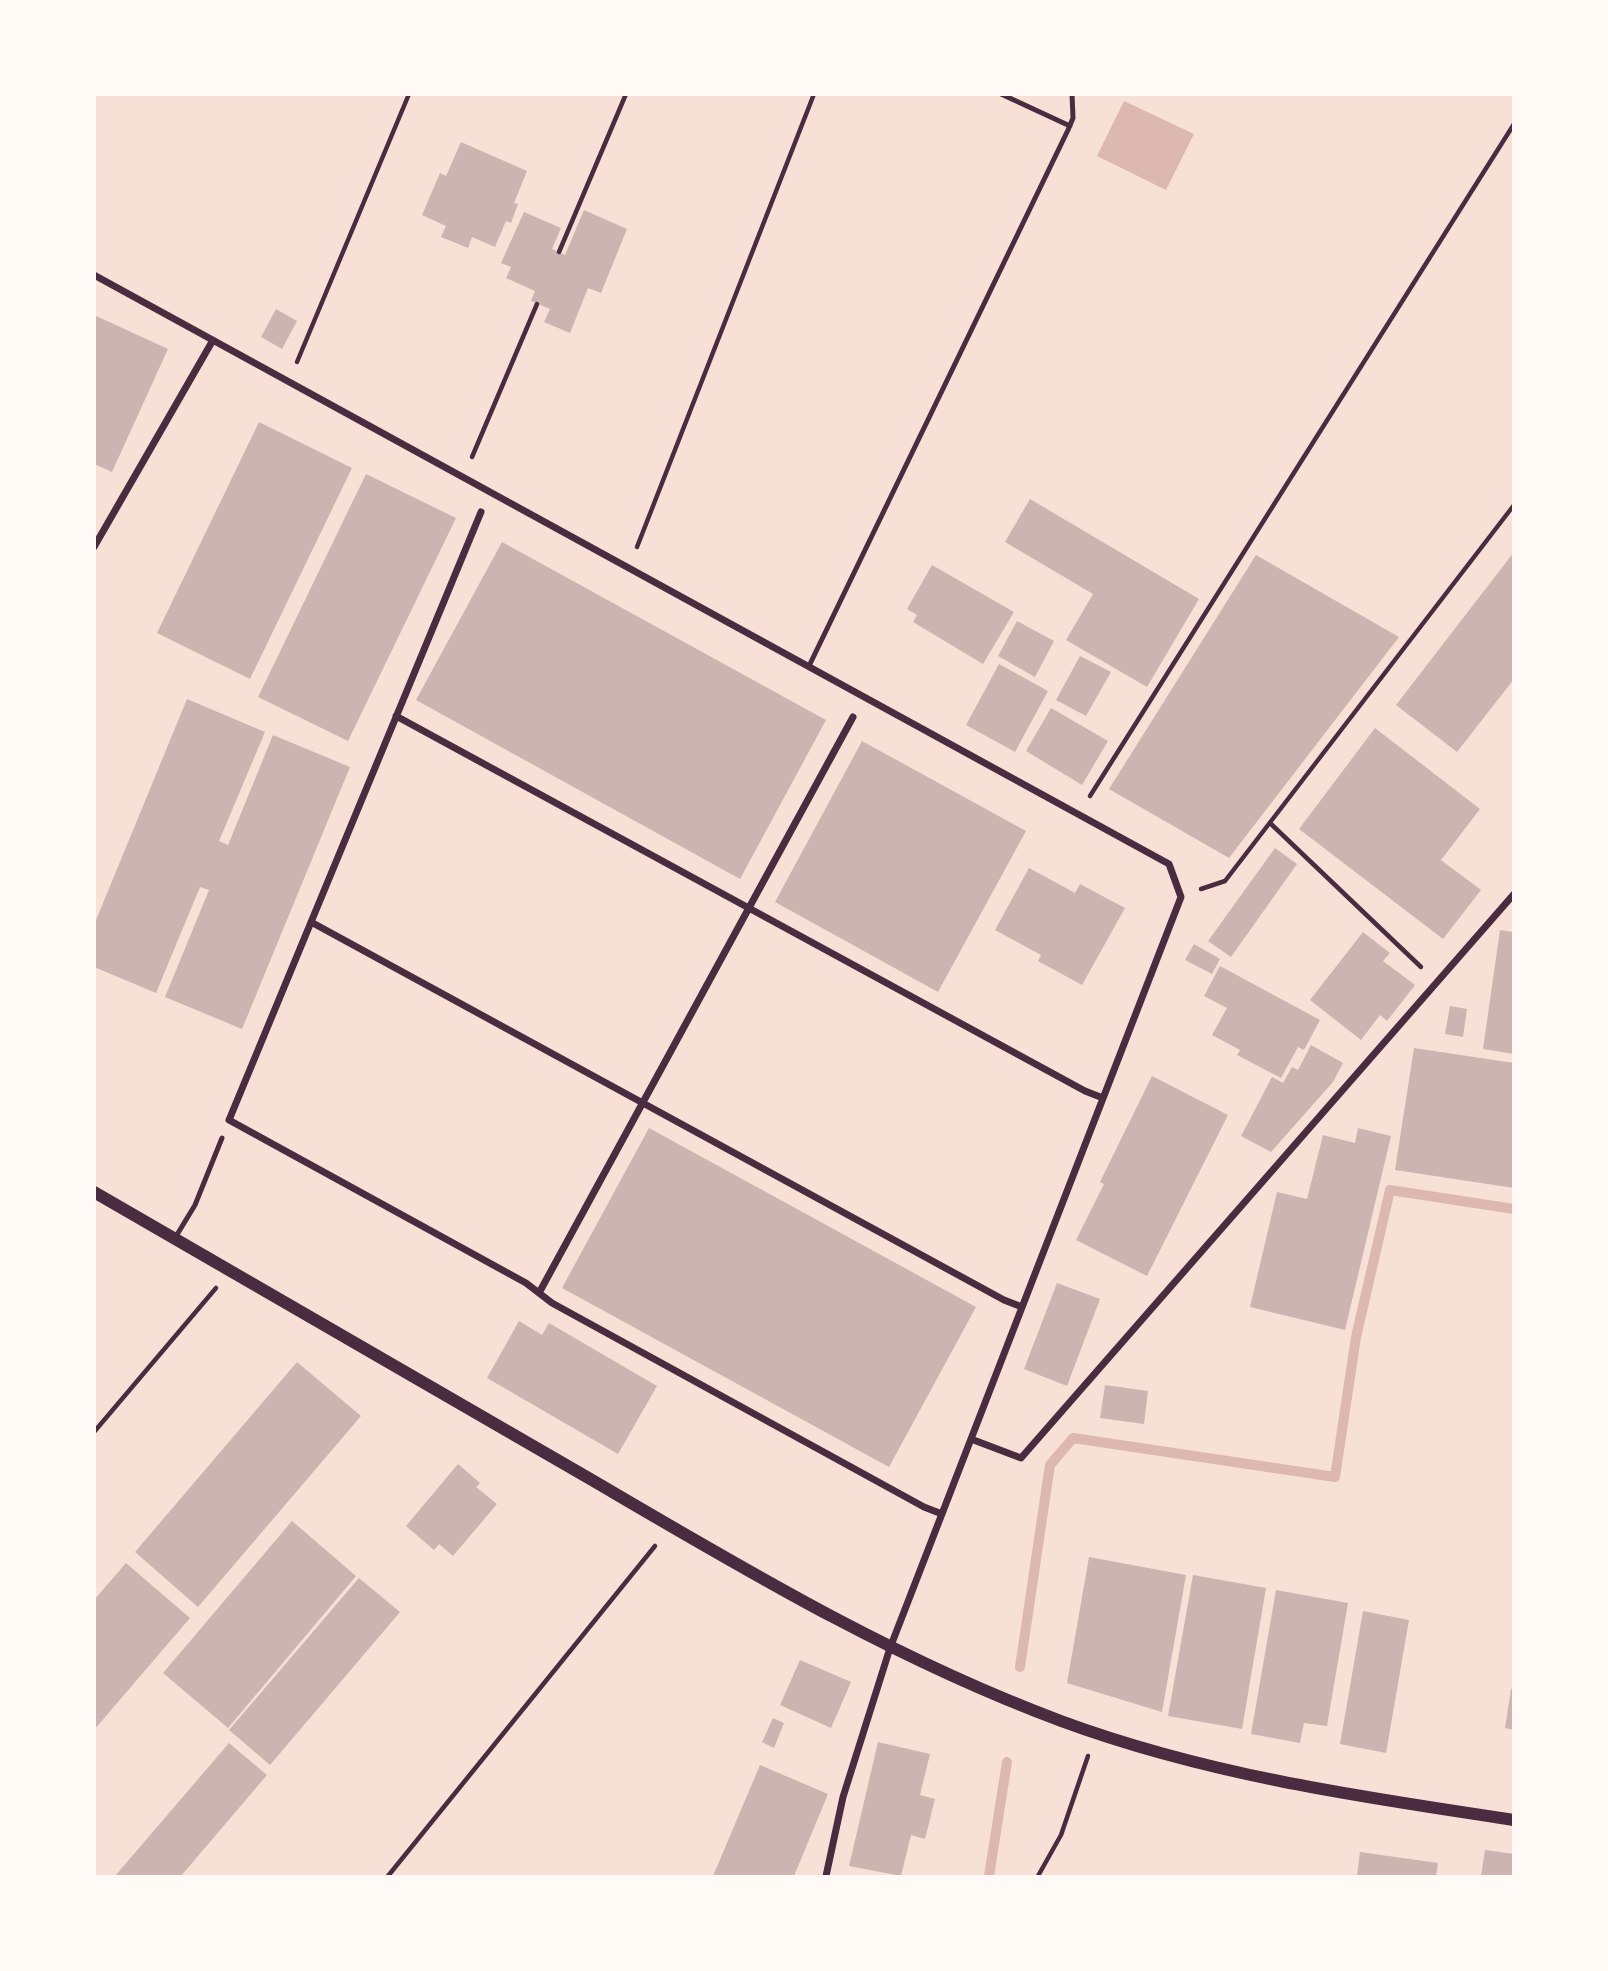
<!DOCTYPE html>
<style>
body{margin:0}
#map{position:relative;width:1608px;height:1971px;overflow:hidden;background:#f7e1d7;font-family:"Crimson Pro",serif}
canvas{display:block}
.frame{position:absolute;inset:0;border:96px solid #fffaf5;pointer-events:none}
</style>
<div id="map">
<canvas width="1608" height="1971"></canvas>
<div class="frame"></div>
</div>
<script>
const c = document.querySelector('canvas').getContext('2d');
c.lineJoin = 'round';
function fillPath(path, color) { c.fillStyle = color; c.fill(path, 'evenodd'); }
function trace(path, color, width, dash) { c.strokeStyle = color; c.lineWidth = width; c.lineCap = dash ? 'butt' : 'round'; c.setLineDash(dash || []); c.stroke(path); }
const water = new Path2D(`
 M1124,101L1194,134L1166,190L1097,156Z`);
const stream = new Path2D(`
 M1020,1667L1050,1465L1073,1438L1335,1477L1356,1337L1390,1190L1514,1209
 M989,1876L1007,1762`);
const building = new Path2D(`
 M461,142L527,171L514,203L518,204L511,223L506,221L495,247L472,237L468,248L441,237L446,226L422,215L440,173L446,176Z
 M584,210L627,229L601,293L588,288L570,333L544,322L550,309L531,301L535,291L506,278L511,267L501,263L524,212L561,228L552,249L565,255Z
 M276,309L297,321L282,349L261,337Z
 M94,315L168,349L112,472L94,464Z
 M259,422L352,468L250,679L157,633Z
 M366,474L456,518L348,741L258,697Z
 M1030,499L1199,599L1147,687L1066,640L1093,594L1005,542Z
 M502,542L826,720L740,879L416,700Z
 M1514,552V679L1457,752L1396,705Z
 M1256,555L1399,637L1229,858L1109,789Z
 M932,565L1014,612L983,664L913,622L917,615L907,609Z
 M1017,621L1054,641L1035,677L998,656Z
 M1080,656L1111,672L1086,716L1056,700Z
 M999,664L1048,691L1015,752L966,725Z
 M187,699L265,732L219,841L228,845L273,735L350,767L242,1029L165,997L209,890L200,887L156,993L94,967V925Z
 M1051,708L1108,741L1082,785L1026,751Z
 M1375,728L1480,809L1441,860L1481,890L1443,939L1299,829Z
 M862,741L1026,831L938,992L775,902Z
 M1275,848L1297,864L1231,957L1208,941Z
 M1029,868L1075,893L1080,884L1125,908L1082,985L1038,961L1041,955L995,930Z
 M1500,930L1514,932V1054L1483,1049Z
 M1363,932L1390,953L1383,961L1415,985L1387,1021L1380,1015L1361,1040L1310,1000Z
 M1194,944L1220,959L1212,974L1185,960Z
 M1220,966L1320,1020L1304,1050L1298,1047L1281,1078L1237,1055L1240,1050L1212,1035L1227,1008L1204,996Z
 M1450,1006L1467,1009L1463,1037L1445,1034Z
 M1311,1045L1343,1063L1333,1082L1271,1152L1241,1136L1272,1077L1283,1083L1292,1067L1298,1070Z
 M1414,1048L1514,1063V1188L1395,1170Z
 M1152,1076L1228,1115L1147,1276L1076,1240L1104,1184L1100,1182Z
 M649,1128L976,1307L889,1467L562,1288Z
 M1358,1128L1391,1136L1345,1330L1250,1307L1277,1192L1307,1199L1323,1135L1355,1143Z
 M1057,1283L1100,1299L1067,1386L1024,1369Z
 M519,1321L542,1335L549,1323L657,1386L618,1454L487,1378Z
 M297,1362L361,1416L198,1607L135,1552Z
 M1105,1385L1148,1391L1144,1424L1100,1418Z
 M458,1464L480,1483L476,1487L497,1504L453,1556L439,1544L434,1550L406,1526Z
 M292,1521L356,1576L228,1728L163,1673Z
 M1089,1557L1186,1575L1162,1712L1067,1683Z
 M126,1563L190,1618L94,1730V1600Z
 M1193,1575L1266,1588L1242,1729L1168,1716Z
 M359,1578L400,1612L270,1765L229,1730Z
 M1276,1590L1348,1603L1327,1726L1304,1723L1300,1743L1251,1734Z
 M1363,1611L1409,1620L1386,1753L1340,1744Z
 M800,1660L851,1682L831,1728L780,1705Z
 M1511,1689H1514V1730L1505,1728Z
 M773,1718L784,1723L774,1748L762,1742Z
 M878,1742L930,1754L920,1795L935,1799L925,1839L911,1835L901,1876L849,1866Z
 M229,1743L267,1775L181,1876H115Z
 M760,1765L828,1794L794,1876H713Z
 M1485,1850L1514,1854V1876H1481Z
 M1360,1852L1438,1863L1436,1876H1357Z`);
const path = new Path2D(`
 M559,252L626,94
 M297,362L409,94
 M472,457L537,304
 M637,547L814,94
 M1090,796L1514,124
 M1270,823L1421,967
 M1201,889L1225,881L1514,505
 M94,1432L216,1288
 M388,1876L655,1546
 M1038,1876L1061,1835L1088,1756`);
const service = new Path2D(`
 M1001,94L1070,126
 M809,666L1068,130L1073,118L1072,94
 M175,1238L195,1205L222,1138`);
const minor = new Path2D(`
 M94,275L1169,864L1181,897L890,1648L843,1797L826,1876
 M481,512L229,1120L526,1283L552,1303L924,1507L942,1514
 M94,547L213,340
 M396,716L1085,1091L1103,1098
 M311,922L1004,1300L1022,1307
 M539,1293L853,717
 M971,1439L1021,1458L1514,894`);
const tertiary = new Path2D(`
 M94,1192C260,1288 426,1384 592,1480C744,1569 894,1659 1061,1721C1207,1775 1360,1797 1514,1820`);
fillPath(water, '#dcb8b0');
trace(stream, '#dcb8b0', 10);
fillPath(building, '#ccb4b1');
trace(path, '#4a2c40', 4.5);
trace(service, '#4a2c40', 5);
trace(minor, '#4a2c40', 7);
trace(tertiary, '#4a2c40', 12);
</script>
